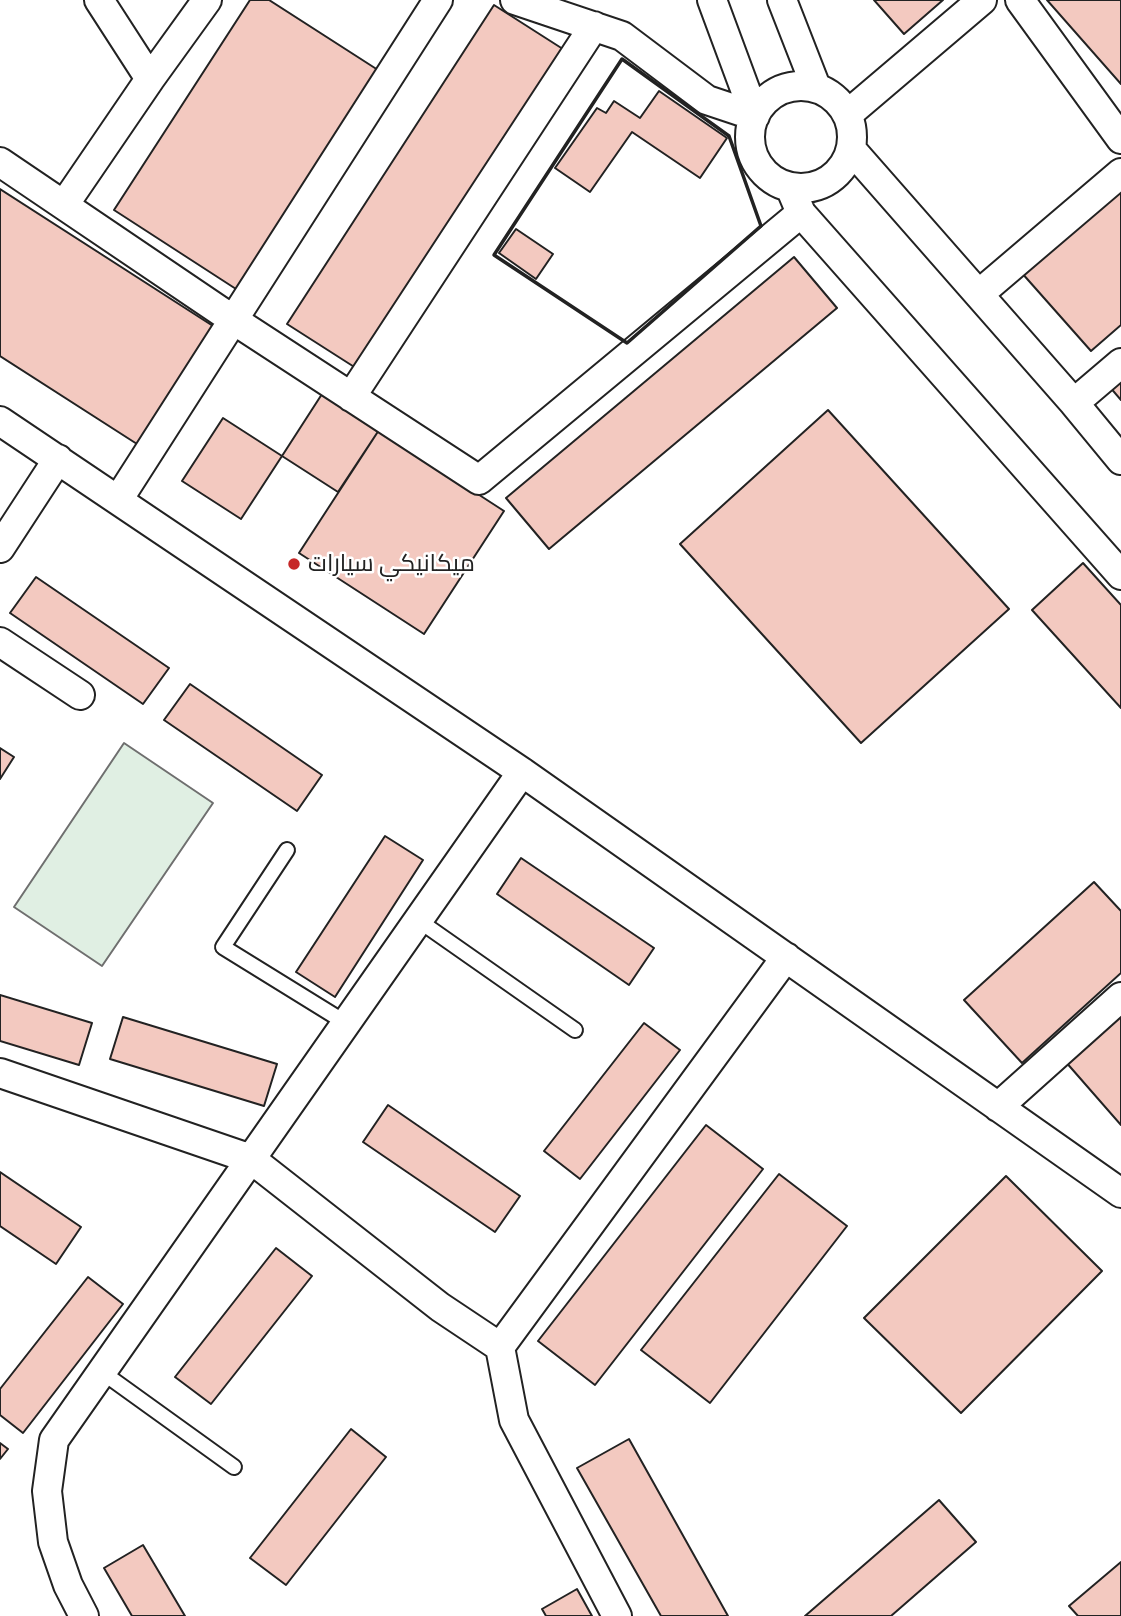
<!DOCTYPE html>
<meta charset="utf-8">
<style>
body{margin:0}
canvas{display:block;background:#fff}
</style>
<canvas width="1121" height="1616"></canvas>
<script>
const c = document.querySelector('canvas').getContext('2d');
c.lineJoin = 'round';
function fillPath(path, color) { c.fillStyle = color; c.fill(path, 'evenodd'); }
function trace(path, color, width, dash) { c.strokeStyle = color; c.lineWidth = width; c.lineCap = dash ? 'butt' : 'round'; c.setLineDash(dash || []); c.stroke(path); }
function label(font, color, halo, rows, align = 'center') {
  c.font = font + ' Cabin,Cairo,sans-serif'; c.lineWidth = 5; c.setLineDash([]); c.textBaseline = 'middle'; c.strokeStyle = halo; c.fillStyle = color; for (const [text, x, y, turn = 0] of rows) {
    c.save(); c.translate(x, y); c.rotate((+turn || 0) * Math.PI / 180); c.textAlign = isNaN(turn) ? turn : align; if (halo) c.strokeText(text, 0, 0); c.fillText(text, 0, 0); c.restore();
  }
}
const green = new Path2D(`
 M124,743L213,803L102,966L14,907Z`);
const building = new Path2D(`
 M250,0H269L378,70L236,289L114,210Z
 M874,0H943L904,34Z
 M1047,0H1121V84Z
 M494,5L566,51L359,370L287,324Z
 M659,91L727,138L700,178L632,132L590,192L555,168L597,108L606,113L614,101L640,118Z
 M1121,184V325L1091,351L1021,272Z
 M0,189L213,326L137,444L0,356Z
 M516,229L553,254L536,279L499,253Z
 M794,257L837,308L549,549L506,498Z
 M1121,376V400L1109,386Z
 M322,394L379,430L338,492L282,456Z
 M828,410L1009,609L861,743L680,544Z
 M223,418L282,456L241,519L182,481Z
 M379,430L504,511L424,634L299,553Z
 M1083,563L1121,605V708L1032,610Z
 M36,577L169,668L143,704L10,613Z
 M190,684L322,775L297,811L164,720Z
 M0,748L14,757L0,779Z
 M385,836L423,860L335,997L296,972Z
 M521,858L654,948L629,985L497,894Z
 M1094,882L1121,911V973L1022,1063L964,1000Z
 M0,995L92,1023L79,1065L0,1041Z
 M1121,1013V1125L1065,1061Z
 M123,1017L277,1064L264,1106L110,1059Z
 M644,1023L680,1050L580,1179L544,1151Z
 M388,1105L520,1196L495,1232L363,1142Z
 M706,1125L763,1169L595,1385L538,1341Z
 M0,1172L81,1227L56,1264L0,1226Z
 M779,1174L847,1226L710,1403L641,1350Z
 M1006,1176L1102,1271L961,1413L864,1318Z
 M276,1248L312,1276L211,1404L175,1377Z
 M88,1277L123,1304L23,1433L0,1415V1389Z
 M351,1429L386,1457L286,1585L250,1558Z
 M629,1439L728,1616H661L577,1468Z
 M0,1443L8,1449L0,1459Z
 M939,1500L976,1542L891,1616H805Z
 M143,1545L185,1616H132L104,1568Z
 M1121,1562V1616H1078L1069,1606Z
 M577,1589L592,1616H546L542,1609Z`);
const service = new Path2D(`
 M287,850L223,947L346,1023
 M418,920L575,1030
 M102,1372L234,1467`);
const minor = new Path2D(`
 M99,0L150,79
 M515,0L622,36L707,100L755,116
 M712,0L755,116
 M782,0L816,87
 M1020,0L1121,139
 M750 137a51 51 0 1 1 102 0a51 51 0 1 1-102 0Z
 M848,114L982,0
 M851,149L1074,403L1121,460
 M0,162L232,319L479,480L801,213
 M790,187L801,213L1121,575
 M64,205L150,79L207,0
 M979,294L1121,173
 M351,397L594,26
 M1074,403L1121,363
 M0,421L522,772L1121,1193
 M118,500L438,0
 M0,548L58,459
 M0,642L80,695
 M0,1073L251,1159L440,1307L500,1347L514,1420L617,1616
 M998,1107L1121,997
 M500,1347L786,957
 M84,1616L68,1585L53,1542L47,1491L54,1440L522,772`);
const wall = new Path2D(`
 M622,59L729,136L761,226L627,343L494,255Z`);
const markers = [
 [294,564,7,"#c62828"]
];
const poiNames = [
 ["ميكانيكي سيارات",308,564]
];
fillPath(green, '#e0efe3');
trace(green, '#6f6f6f', 2);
fillPath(building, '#f3c9c0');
trace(building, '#222', 2);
trace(service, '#222', 18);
trace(minor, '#222', 32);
trace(service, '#fff', 14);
trace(minor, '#fff', 28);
trace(wall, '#222', 3.5);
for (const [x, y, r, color] of markers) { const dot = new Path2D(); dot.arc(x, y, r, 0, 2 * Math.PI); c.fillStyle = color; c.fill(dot); trace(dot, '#fff', 2.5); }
label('24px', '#222', '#fff', poiNames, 'left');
</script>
